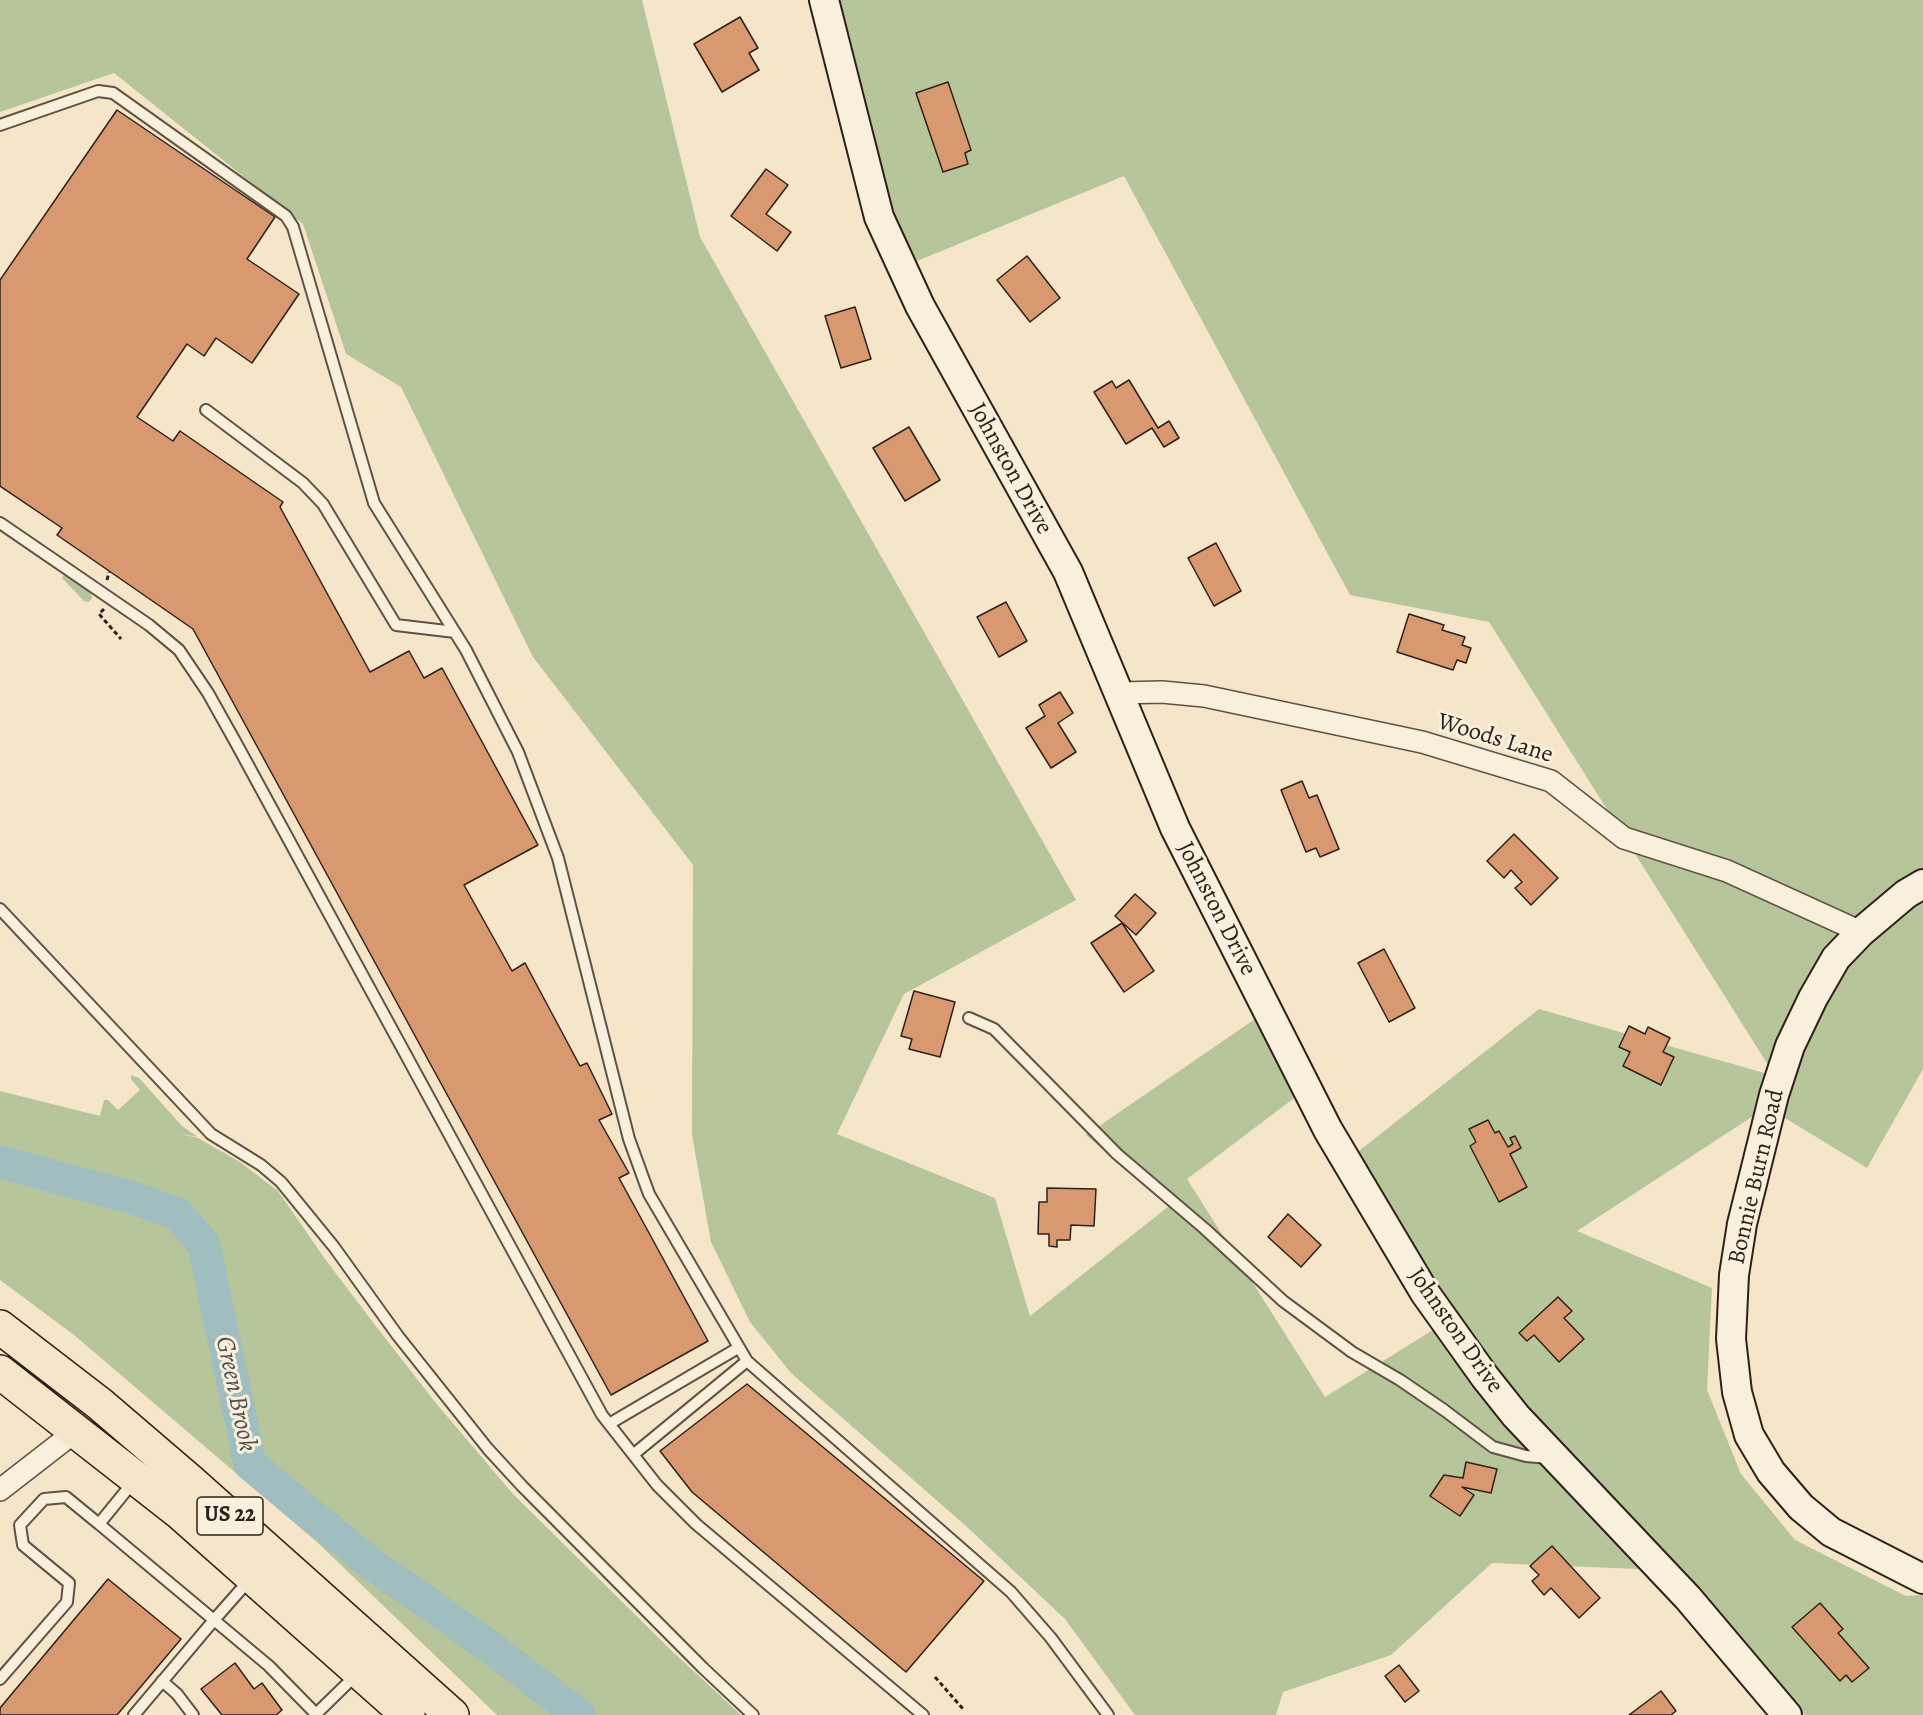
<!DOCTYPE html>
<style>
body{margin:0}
canvas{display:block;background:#f5e6c9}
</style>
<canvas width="1923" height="1715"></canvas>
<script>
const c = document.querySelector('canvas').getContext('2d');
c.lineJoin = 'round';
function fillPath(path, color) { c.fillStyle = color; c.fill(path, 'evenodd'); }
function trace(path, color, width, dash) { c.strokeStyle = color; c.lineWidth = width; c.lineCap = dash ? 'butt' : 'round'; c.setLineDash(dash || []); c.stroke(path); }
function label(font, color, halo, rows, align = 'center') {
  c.font = font + ' Alegreya,serif'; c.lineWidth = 6; c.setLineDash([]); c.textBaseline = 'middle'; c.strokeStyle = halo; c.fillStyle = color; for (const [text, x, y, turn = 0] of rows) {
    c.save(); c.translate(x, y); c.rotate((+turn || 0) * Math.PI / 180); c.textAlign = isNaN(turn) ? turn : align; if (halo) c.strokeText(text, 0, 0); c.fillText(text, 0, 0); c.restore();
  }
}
const green = new Path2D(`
 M0,0H642L700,237L1076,900L904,994L837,1134L995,1198L1030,1316L1169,1206L1086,1135L1258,1017L1301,1093L1187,1179L1325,1397L1441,1325L1340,1166L1539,1009L1775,1076L1489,622L1350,595L1124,176L895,270L818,0H1923V1069L1867,1168L1767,1107L1577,1231L1712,1288L1707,1390L1741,1474L1795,1540L1906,1596L1923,1595V1715H1805L1685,1571L1492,1563L1391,1655L1283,1692L1276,1715H1135L1065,1619L966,1526L791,1373L750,1322L711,1242L692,1135L693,865L533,657L401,387L346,354L303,224L114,73L0,112Z
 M64,575L91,593L92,599L88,602L84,601L62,578Z
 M131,1075L139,1078L182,1126L198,1137L176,1133L198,1138L240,1162L278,1191L325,1259L375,1325L435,1402L513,1494L673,1652L741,1715H497L318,1543L74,1335L0,1280V1091L100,1116L104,1100H108L118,1110L140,1090L131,1079Z`);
const river = new Path2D(`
 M0,1162L130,1197L178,1214L204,1245L250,1464L365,1559L486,1644L579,1715`);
const building = new Path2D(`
 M740,17L758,48L749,53L759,70L722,92L694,44Z
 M948,82L971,150L965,153L968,164L943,172L916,93Z
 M117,110L275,217L247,259L299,294L252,363L216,338L204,356L187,344L137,417L173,441L180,431L283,502L280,507L370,672L409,651L424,678L442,668L538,845L464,885L512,971L525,963L580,1066L587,1063L612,1114L599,1120L629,1173L619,1178L708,1341L611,1395L193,629L57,535L62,528L0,486V280Z
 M766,169L788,185L766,214L791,232L777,251L731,216Z
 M1027,256L1060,298L1030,322L997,280Z
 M855,307L871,359L841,368L825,316Z
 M1129,380L1158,428L1169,421L1179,438L1164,447L1152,428L1126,444L1094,392L1112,381L1116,388Z
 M909,427L940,480L905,501L873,448Z
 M1216,543L1241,591L1214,606L1188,558Z
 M1006,602L1027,641L999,657L977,617Z
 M1409,614L1444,625L1442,630L1465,637L1462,645L1471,648L1466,663L1457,660L1453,670L1397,652Z
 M1060,692L1073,713L1058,723L1076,752L1051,768L1026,728L1045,716L1039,705Z
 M1302,781L1309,798L1317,795L1339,849L1320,857L1316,848L1306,852L1281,790Z
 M1514,834L1558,878L1531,905L1515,888L1522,882L1511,870L1504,878L1487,861Z
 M1135,894L1156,913L1136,935L1115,916Z
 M1122,923L1154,971L1124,992L1091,943Z
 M1384,949L1415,1008L1389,1022L1358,963Z
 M914,991L955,1002L940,1057L909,1049L912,1039L901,1036Z
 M1629,1026L1645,1034L1648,1027L1670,1038L1663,1052L1674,1057L1661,1085L1623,1066L1630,1052L1619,1047Z
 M1488,1120L1495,1133L1499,1131L1508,1147L1513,1144L1510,1138L1515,1136L1521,1148L1510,1154L1527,1187L1499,1202L1470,1146L1476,1142L1469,1129Z
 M1047,1188L1096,1189L1094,1226L1071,1225L1070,1240H1057V1247L1049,1246V1234H1038L1039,1202H1047Z
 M1288,1214L1321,1245L1301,1267L1268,1237Z
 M1558,1297L1572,1311L1564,1318L1584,1339L1559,1362L1534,1335L1527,1341L1519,1333Z
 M747,1384L984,1581L906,1672L692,1492L660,1451Z
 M1466,1462L1497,1469L1491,1493L1462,1487L1474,1495L1460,1516L1430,1496L1444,1475L1463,1478Z
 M1552,1546L1600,1598L1579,1618L1551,1588L1544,1595L1532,1581L1539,1575L1530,1566Z
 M108,1579L181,1639L117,1715H0V1708Z
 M1820,1603L1843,1629L1838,1633L1869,1668L1852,1682L1846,1675L1840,1681L1792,1627Z
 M235,1663L254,1689L262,1683L282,1710L276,1715H222L201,1689Z
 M1399,1665L1419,1691L1405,1702L1385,1676Z
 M1661,1691L1676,1711L1671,1715H1629Z`);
const path = new Path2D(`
 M107,580L109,572
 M104,609L99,614L121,639
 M935,1677L964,1710`);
const lane = new Path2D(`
 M0,125L98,91L113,93L286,216L293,227L374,503L466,650L518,752L558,858L629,1139L649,1194L747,1361L1011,1592L1051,1638L1108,1715
 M206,410L303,483L323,504L396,625L455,632
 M0,523L149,625L179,650L208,693L236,743L602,1415L657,1485L696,1524L923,1715
 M0,909L211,1134L261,1165L281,1182L334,1247L398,1336L488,1449L522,1486L703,1668L753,1715
 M969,1018L994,1029L1117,1154L1205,1229L1283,1301L1352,1352L1400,1380L1444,1410L1493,1447L1526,1456L1549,1458
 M609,1424L738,1348
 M634,1454L747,1361
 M134,1481L99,1524L214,1620L251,1578
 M0,1679L67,1602L69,1583L23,1545L20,1525L44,1499L66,1497L99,1524
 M162,1681L177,1694L193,1715
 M134,1715L214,1620L269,1666L316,1714L357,1674`);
const street = new Path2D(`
 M1119,693L1162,692L1204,696L1422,742L1551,781L1624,838L1727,871L1861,932
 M0,1490L76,1431`);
const secondary = new Path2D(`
 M824,0L879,217L920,306L1068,572L1175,828L1328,1130L1425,1293L1485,1377L1516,1416L1688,1598L1787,1715
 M1923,884L1906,894L1861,932L1836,958L1813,998L1790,1046L1774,1095L1742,1224L1734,1275L1731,1339L1737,1392L1749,1435L1771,1472L1801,1507L1831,1532L1923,1579`);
const highway = new Path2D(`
 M0,1327L100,1404L191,1482L452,1715
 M0,1372L179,1512L408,1715`);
const shields = [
 [230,1516,66]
];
const shieldNames = [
 ["US 22",230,1516]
];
const streetNames = [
 ["Johnston Drive",1010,469,61],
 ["Woods Lane",1495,739,17],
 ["Johnston Drive",1216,909,63],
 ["Bonnie Burn Road",1757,1177,-77],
 ["Johnston Drive",1455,1331,55]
];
const waterNames = [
 ["Green Brook",235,1394,78]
];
fillPath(green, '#b7c69a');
trace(river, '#a0bdbf', 33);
fillPath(building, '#d89970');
trace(building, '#2f201a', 1.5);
trace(lane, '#605246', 14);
trace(street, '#605246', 24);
trace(secondary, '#2f201a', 32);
trace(highway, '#2f201a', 36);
trace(path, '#2f201a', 3, [4.5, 3]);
trace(lane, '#f8efdc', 10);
trace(street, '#f8efdc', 21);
trace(secondary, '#f8efdc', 28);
trace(highway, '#f5e6c9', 33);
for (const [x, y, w] of shields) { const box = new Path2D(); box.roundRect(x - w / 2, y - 19, w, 38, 4.5); c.fillStyle = '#f8efdc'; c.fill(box); trace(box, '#2f201a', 1.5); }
label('bold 22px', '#2f201a', null, shieldNames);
label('24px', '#2f201a', '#f8efdc', streetNames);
label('italic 26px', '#514f4c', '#f8efdc', waterNames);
</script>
